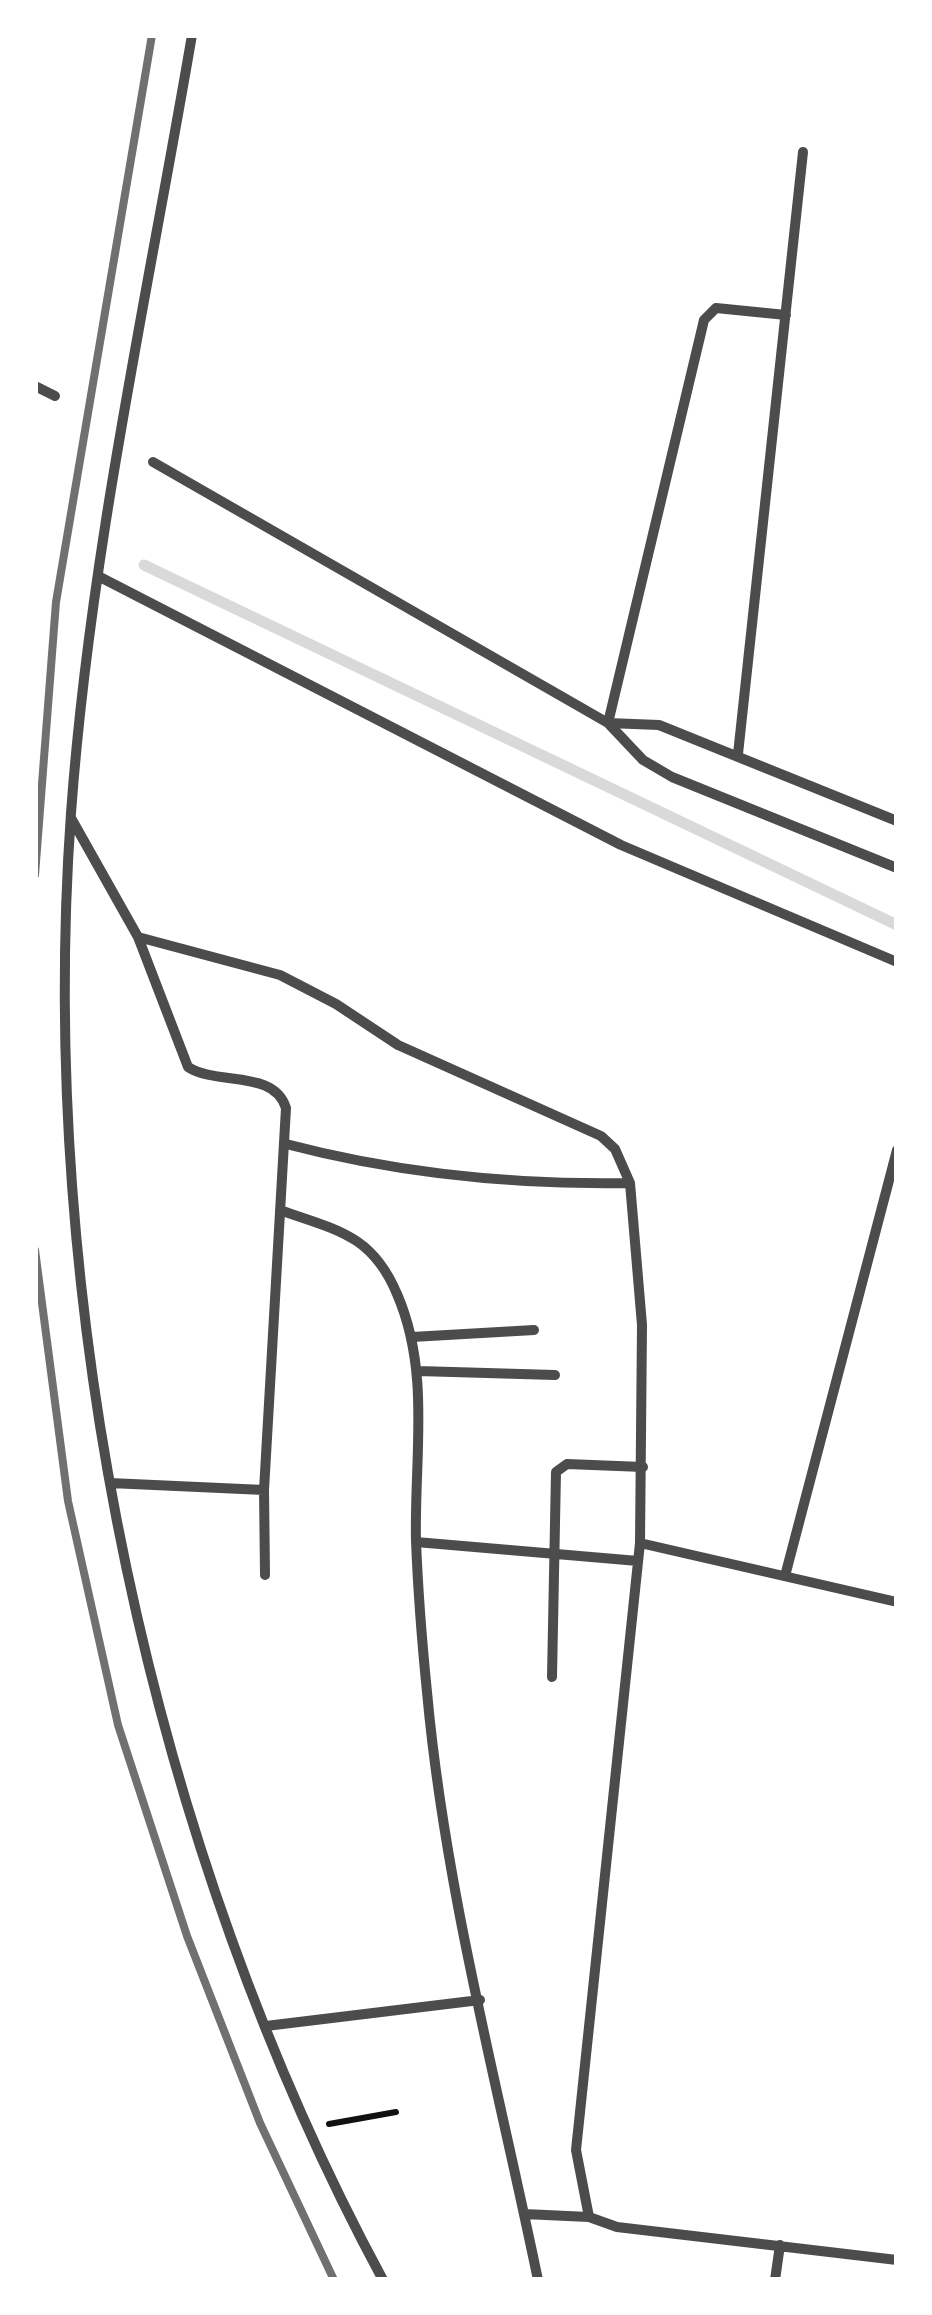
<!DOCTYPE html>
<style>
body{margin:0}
#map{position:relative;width:932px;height:2315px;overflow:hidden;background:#fff;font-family:"DejaVu Sans",sans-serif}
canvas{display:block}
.frame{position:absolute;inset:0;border:38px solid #fff;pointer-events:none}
</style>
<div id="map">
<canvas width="932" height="2315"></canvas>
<div class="frame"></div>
</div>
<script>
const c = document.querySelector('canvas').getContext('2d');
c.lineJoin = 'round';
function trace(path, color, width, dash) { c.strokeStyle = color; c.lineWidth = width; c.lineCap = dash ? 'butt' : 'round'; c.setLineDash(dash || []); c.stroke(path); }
const stream = new Path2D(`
 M144,565L897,925`);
const path = new Path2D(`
 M329,2124L396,2112`);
const minor = new Path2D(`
 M192,35C148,293 90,552 71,813C36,1302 150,1849 383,2280
 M35,386L55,396
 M153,462L608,723L643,760L672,777L897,868
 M98,576L621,845L897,962
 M608,723L704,320L716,308L786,315
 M608,723L659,725L897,821
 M738,754L803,152
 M71,818L138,937L188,1067C217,1086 274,1069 286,1108L264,1490L265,1575
 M138,937L280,975L336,1004L398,1045L601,1136L615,1149L630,1183L642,1325L640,1543L576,2150L589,2217L617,2227L897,2260
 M286,1144C400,1174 512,1185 630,1183
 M280,1210C336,1230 372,1234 397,1294C431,1372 414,1458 416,1541C418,1591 422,1642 427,1692C445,1890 498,2086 538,2280
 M412,1337L534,1330
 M418,1371L555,1375
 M110,1483L264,1490
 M416,1542L638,1561
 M640,1543L897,1602
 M785,1576L897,1150
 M552,1677L556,1472L567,1464L643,1467
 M266,2026L480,2000
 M524,2214L589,2217
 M775,2280L780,2245`);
const rail = new Path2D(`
 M35,875L56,602L152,35
 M35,1250L68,1501L118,1725L187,1936L260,2123L334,2280`);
trace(stream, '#d9d9d9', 11);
trace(path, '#111', 6);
trace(minor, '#4c4c4c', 10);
trace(rail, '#707070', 8);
</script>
